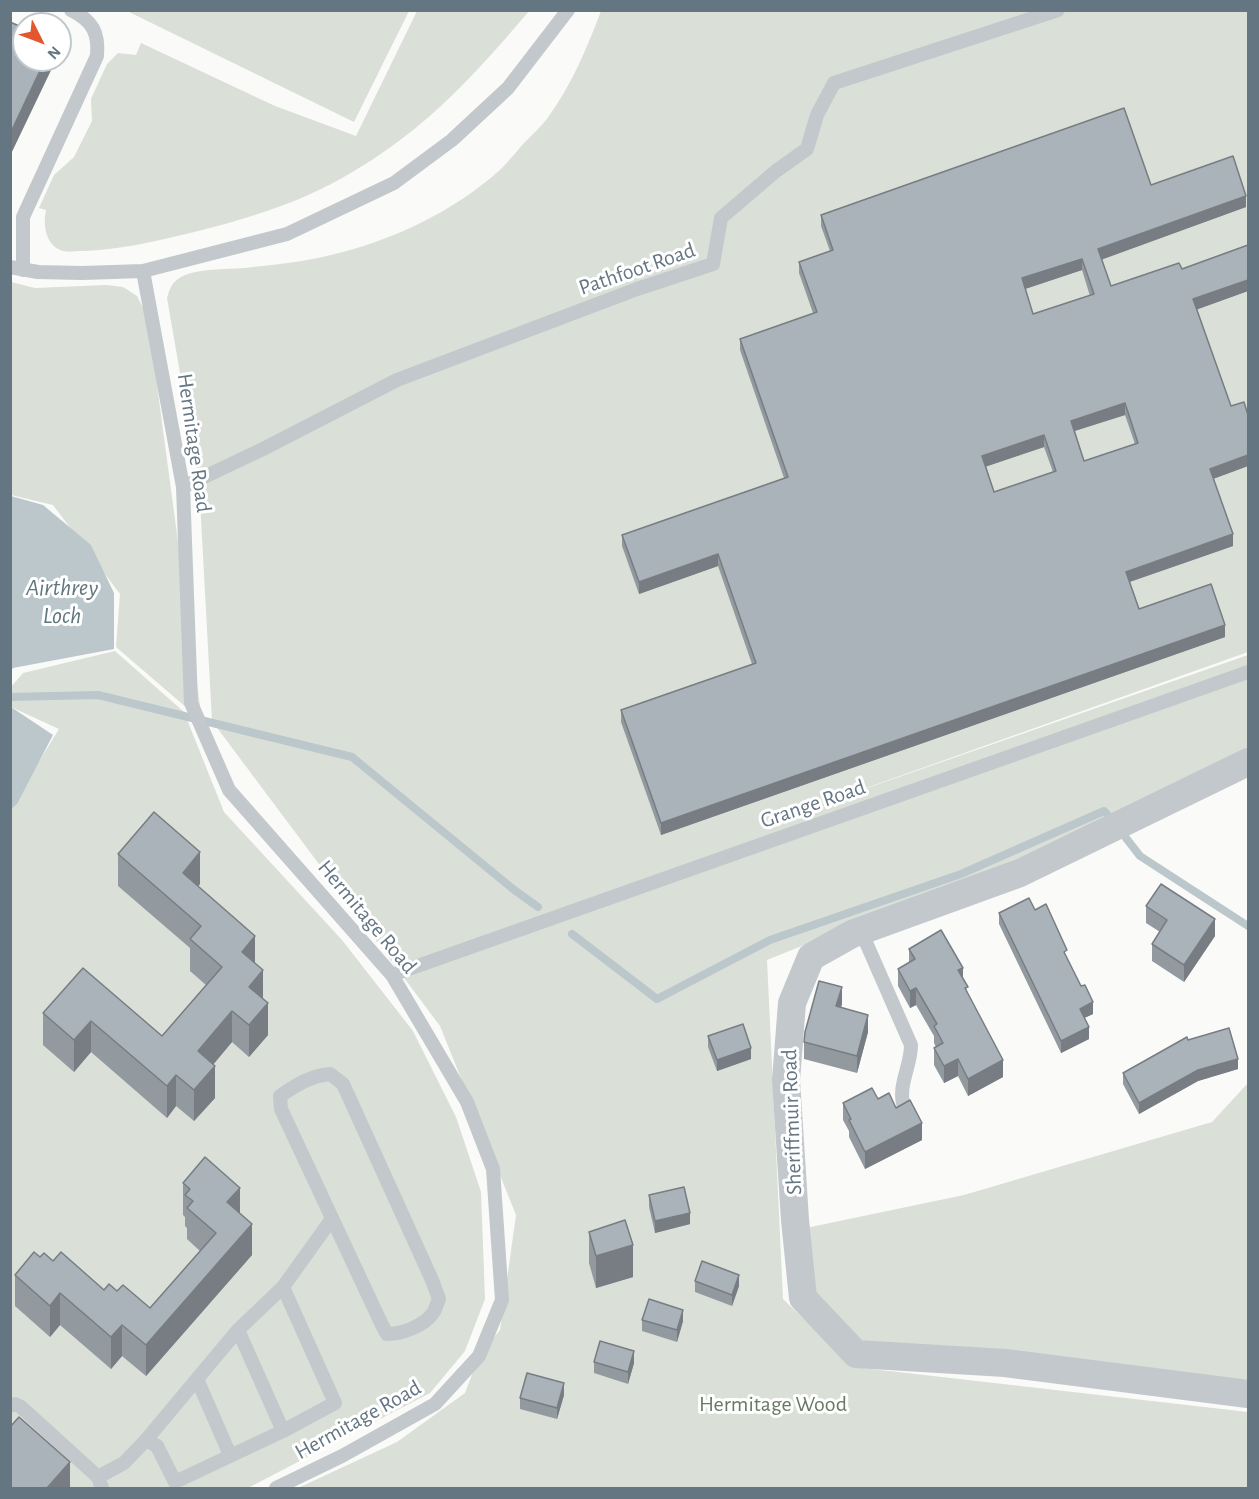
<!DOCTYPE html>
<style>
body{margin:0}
#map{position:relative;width:1259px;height:1499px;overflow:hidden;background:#fafaf8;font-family:"Alegreya Sans",sans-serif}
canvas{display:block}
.frame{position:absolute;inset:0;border:12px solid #657683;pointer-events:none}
.north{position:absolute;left:12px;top:12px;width:60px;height:60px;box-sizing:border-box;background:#fff;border:2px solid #c1c8cd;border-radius:50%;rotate:132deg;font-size:16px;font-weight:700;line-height:24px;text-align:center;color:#657683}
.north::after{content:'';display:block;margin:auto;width:21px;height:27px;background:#e4572e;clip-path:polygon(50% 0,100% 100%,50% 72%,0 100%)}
</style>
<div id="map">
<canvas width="1259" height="1499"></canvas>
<div class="frame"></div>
<div class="north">N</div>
</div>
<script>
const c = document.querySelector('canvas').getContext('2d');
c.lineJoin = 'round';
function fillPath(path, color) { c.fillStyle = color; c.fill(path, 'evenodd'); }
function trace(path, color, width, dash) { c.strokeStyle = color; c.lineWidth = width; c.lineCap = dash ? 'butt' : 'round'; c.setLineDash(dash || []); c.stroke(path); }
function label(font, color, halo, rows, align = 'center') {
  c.font = font + ' "Alegreya Sans",sans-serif'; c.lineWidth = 6; c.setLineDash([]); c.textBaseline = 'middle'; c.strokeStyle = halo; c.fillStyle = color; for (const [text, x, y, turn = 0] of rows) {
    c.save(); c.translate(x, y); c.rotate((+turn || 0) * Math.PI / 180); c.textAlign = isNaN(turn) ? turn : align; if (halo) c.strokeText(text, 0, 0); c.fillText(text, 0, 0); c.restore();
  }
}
const green = new Path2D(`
 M127,11H409L354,122Z
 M417,11H529C485,63 439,115 382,153C356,171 328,187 299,199C262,214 224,225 186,234C151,242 118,250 83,251C76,251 66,253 60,250C45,243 43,224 46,210L39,208L54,175L74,157L92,121L91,99L107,64L118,53L136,55L141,43L275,106L356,136Z
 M601,11H1248V652L810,808L1248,655V752L1132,813L767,960L783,1299L854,1367L1248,1412V1488H298L397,1442L465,1393L479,1356L500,1330L516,1215L440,1026L212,721L199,482L167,298C169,291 171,284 178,279C193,267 234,270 253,267C284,264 314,260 343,252C400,237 456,209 500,170C508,162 516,152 524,143C532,135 542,126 549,116C572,84 587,48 601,11Z
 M11,282L35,288L106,285L123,287L137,296L148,318L202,721L116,647L120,594L53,505L11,495Z
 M115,651L184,712L224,812L342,940L413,1031L456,1117L481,1192L485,1299L465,1351L430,1393L248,1488H11L10,809L59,729L11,707V687L23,673Z
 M1248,1083V1381L859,1347L814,1290L806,1228L964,1195L1212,1122Z`);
const water = new Path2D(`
 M11,496L43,505L91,545L114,593V649L13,668L11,671Z
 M11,707L53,735L17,804L11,809Z`);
const stream = new Path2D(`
 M10,697L98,695L352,757L513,889L538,907
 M1126,838L1140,856L1248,926
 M572,934L657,999L770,940L961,874L1104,811L1107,814`);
const service = new Path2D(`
 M10,267L38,272L82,273L143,271L287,234L394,183L452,140L508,88L568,10
 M23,270V217L97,56C99,33 93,21 71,10
 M143,271L183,487L191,703L229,790L392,975L467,1102L493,1169L502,1300L479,1356L435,1404L342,1456L276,1488
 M183,487L263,449L397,380L637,289L713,264L721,218L776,171L807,149L817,115L834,83L1058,10
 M861,931L911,1045C911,1067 897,1086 904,1107
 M392,975L1248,672
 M330,1074L343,1084L432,1280L439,1299C437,1303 436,1309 433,1313C424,1326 402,1334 387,1334L382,1325L281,1109L280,1096C296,1085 310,1076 330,1074Z
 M238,1330L283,1431
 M197,1379L230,1455
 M10,1406L15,1404L21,1407L98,1477L102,1488
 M146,1440L157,1446L175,1482L283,1431L335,1403L283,1287
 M98,1477L124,1463L146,1440L238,1330L283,1287L331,1220`);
const minor = new Path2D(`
 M1248,762L1020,873L852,934L811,957L792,1003L786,1080L795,1220L803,1298L856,1354L1005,1363L1248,1394`);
const wall = new Path2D(`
 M1151,185L1246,207L1102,259L1111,286L1182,269L1248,245V291L1197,309L1231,406L1248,415V466L1213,479L1233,546L1130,582L1139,609L1225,637L661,835L621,722V710L752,664L718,566L639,594L622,546V535L784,478L740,350V339L813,313L799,273V262L830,251L821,226V215ZM1082,270L1090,296L1033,314L1025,289ZM1125,415L1135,444L1084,461L1075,431ZM1044,447L1053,472L994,492L986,466Z
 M118,854L200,884L198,886L255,963L263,999L268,1035L249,1057L232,1042L213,1064L215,1098L194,1121L176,1106L167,1118L91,1052L74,1072L43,1045V1013L83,968L162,1036L206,985L190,971V948L118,886Z
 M1146,906L1215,936L1184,982L1152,961V944L1160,932L1146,923Z
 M1035,910L1067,958L1093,1014L1084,1018L1089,1039L1061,1053L999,924V913Z
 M909,949L963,978L968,994L1003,1077L968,1096L958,1076L944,1083L934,1065V1048L936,1047L934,1043V1036L916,1005L910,1008L898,986V969L909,963Z
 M842,1004L841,1007L868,1032L857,1073L804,1059V1042Z
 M708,1036L751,1059L717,1071L708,1047Z
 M1188,1040L1238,1069L1198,1081L1139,1114L1123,1084V1073Z
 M878,1099L896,1108L922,1140L865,1169L849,1137V1131L843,1120V1103Z
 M183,1183L240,1213L252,1255L146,1376L122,1356L111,1369L60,1325L50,1337L15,1306V1275L40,1257L53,1261L104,1290L117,1291L150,1308L200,1251L187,1239V1228L185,1226V1217L183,1215Z
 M649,1195L690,1224L655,1233L649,1207Z
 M589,1232L633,1277L596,1288L589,1263Z
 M695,1281L739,1286L732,1306L695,1292Z
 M642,1320L683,1321L677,1342L642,1331Z
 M594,1362L634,1363L628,1384L594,1373Z
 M564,1395L557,1419L520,1409V1398Z`);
const shadedWall = new Path2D(`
 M45,60H54V64L10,156V134Z
 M1246,196V207L1098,261V249Z
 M1082,259V270L1022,290V278Z
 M1248,280V291L1193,311V299Z
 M1125,403V415L1071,432V421Z
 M1044,435V447L982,468V456Z
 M1248,455V466L1210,480V469Z
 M1233,534V546L1126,583V572Z
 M718,554V566L639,594V582Z
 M1225,625V637L661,835V823Z
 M200,852V884L183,904V873Z
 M1215,919V936L1184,982V965Z
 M255,936V968L242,952Z
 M963,968V985L958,970Z
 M263,970V1002L249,987Z
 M842,987V1004L836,1023V1006Z
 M916,988V1005L910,1008V991Z
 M1093,1002V1014L1080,1020V1009Z
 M268,1003V1035L249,1057V1025Z
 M232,1011V1042L198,1083V1051Z
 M868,1015V1032L857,1073V1056Z
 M91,1021V1052L74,1072V1040Z
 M1089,1027V1039L1061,1053V1041Z
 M751,1048V1059L717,1071V1060Z
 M958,1059V1076L944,1083V1066Z
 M1238,1059V1069L1198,1081L1139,1114V1103L1198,1070Z
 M1003,1060V1077L968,1096V1079Z
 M215,1066V1098L194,1121V1090Z
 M176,1075V1106L167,1118V1086Z
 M922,1123V1140L865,1169V1152Z
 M240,1188V1219L227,1202Z
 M690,1213V1224L655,1233V1221Z
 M252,1224V1255L146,1376V1345Z
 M633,1245V1277L596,1288V1256Z
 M739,1275V1286L732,1306V1295Z
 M60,1293V1325L50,1337V1306Z
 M683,1310V1321L677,1342V1330Z
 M122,1325V1356L111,1369V1337Z
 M634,1351V1363L628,1384V1372Z
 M564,1383V1395L557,1419V1408Z
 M70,1462V1488H47Z`);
const building = new Path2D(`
 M10,22L24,28V60H45L10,134Z
 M1124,108L1151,185L1233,156L1246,196L1098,249L1111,286L1179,263L1182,269L1248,245V280L1193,299L1231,406L1244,402L1248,415V455L1210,469L1233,534L1126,572L1139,609L1211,584L1225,625L661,823L621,710L756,663L718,554L639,582L622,535L788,477L740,339L817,312L799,262L833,250L821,215ZM1082,259L1094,294L1033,314L1022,278ZM1125,403L1138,443L1084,461L1071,421ZM1044,435L1056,471L994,492L982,456Z
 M154,812L200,852L183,873L255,936L242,952L263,970L249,987L268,1003L249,1025L232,1011L198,1051L215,1066L194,1090L176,1075L167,1086L91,1021L74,1040L43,1013L83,968L162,1036L222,967L190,939L201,926L118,854Z
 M1161,884L1215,919L1184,965L1152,944L1167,920L1146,906Z
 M1029,898L1035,910L1046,904L1067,950L1064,952L1081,986L1085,985L1093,1002L1080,1009L1089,1027L1061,1041L999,913Z
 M941,930L963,968L958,970L968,987L965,988L1003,1060L968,1079L958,1059L944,1066L934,1048L943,1043L934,1026L937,1024L916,988L910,991L898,969L915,959L909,949Z
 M819,981L842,987L836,1006L868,1015L857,1056L804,1042L805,1032Z
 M743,1024L751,1048L717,1060L708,1036Z
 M1229,1028L1238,1059L1198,1070L1139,1103L1123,1073L1187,1037L1188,1040Z
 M872,1088L878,1099L889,1093L896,1108L910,1100L922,1123L865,1152L849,1120L851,1119L843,1103Z
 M205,1157L240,1188L227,1202L252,1224L146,1345L122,1325L111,1337L60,1293L50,1306L15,1275L34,1252L40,1257L44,1253L53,1261L61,1252L104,1290L109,1284L117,1291L123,1285L150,1308L216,1233L187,1208L193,1201L185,1195L190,1189L183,1183Z
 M684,1187L690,1213L655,1221L649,1195Z
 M625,1220L633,1245L596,1256L589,1232Z
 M702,1261L739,1275L732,1295L695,1281Z
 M649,1299L683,1310L677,1330L642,1320Z
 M600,1341L634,1351L628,1372L594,1362Z
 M527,1373L564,1383L557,1408L520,1398Z
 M19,1417L70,1462L47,1488H10V1427Z`);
const streetNames = [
 ["Pathfoot Road",637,269,-19],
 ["Hermitage Road",194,443,82],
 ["Grange Road",813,804,-19],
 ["Hermitage Road",367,917,50],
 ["Sheriffmuir Road",792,1122,-92],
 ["Hermitage Road",358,1420,-29]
];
const parkNames = [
 ["Hermitage Wood",773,1404]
];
const waterNames = [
 ["Airthrey",62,588],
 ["Loch",62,616]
];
fillPath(green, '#dadfd7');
fillPath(water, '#bbc7cb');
trace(stream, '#bbc7cb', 8);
trace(service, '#c3c8cc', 14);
trace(minor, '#c3c8cc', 28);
fillPath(wall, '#929a9f');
fillPath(shadedWall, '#777d82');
fillPath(building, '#aab3b9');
trace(building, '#777d82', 1.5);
label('22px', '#657683', '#fff', streetNames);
label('22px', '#687a64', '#fff', parkNames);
label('italic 24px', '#60757c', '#fff', waterNames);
</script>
